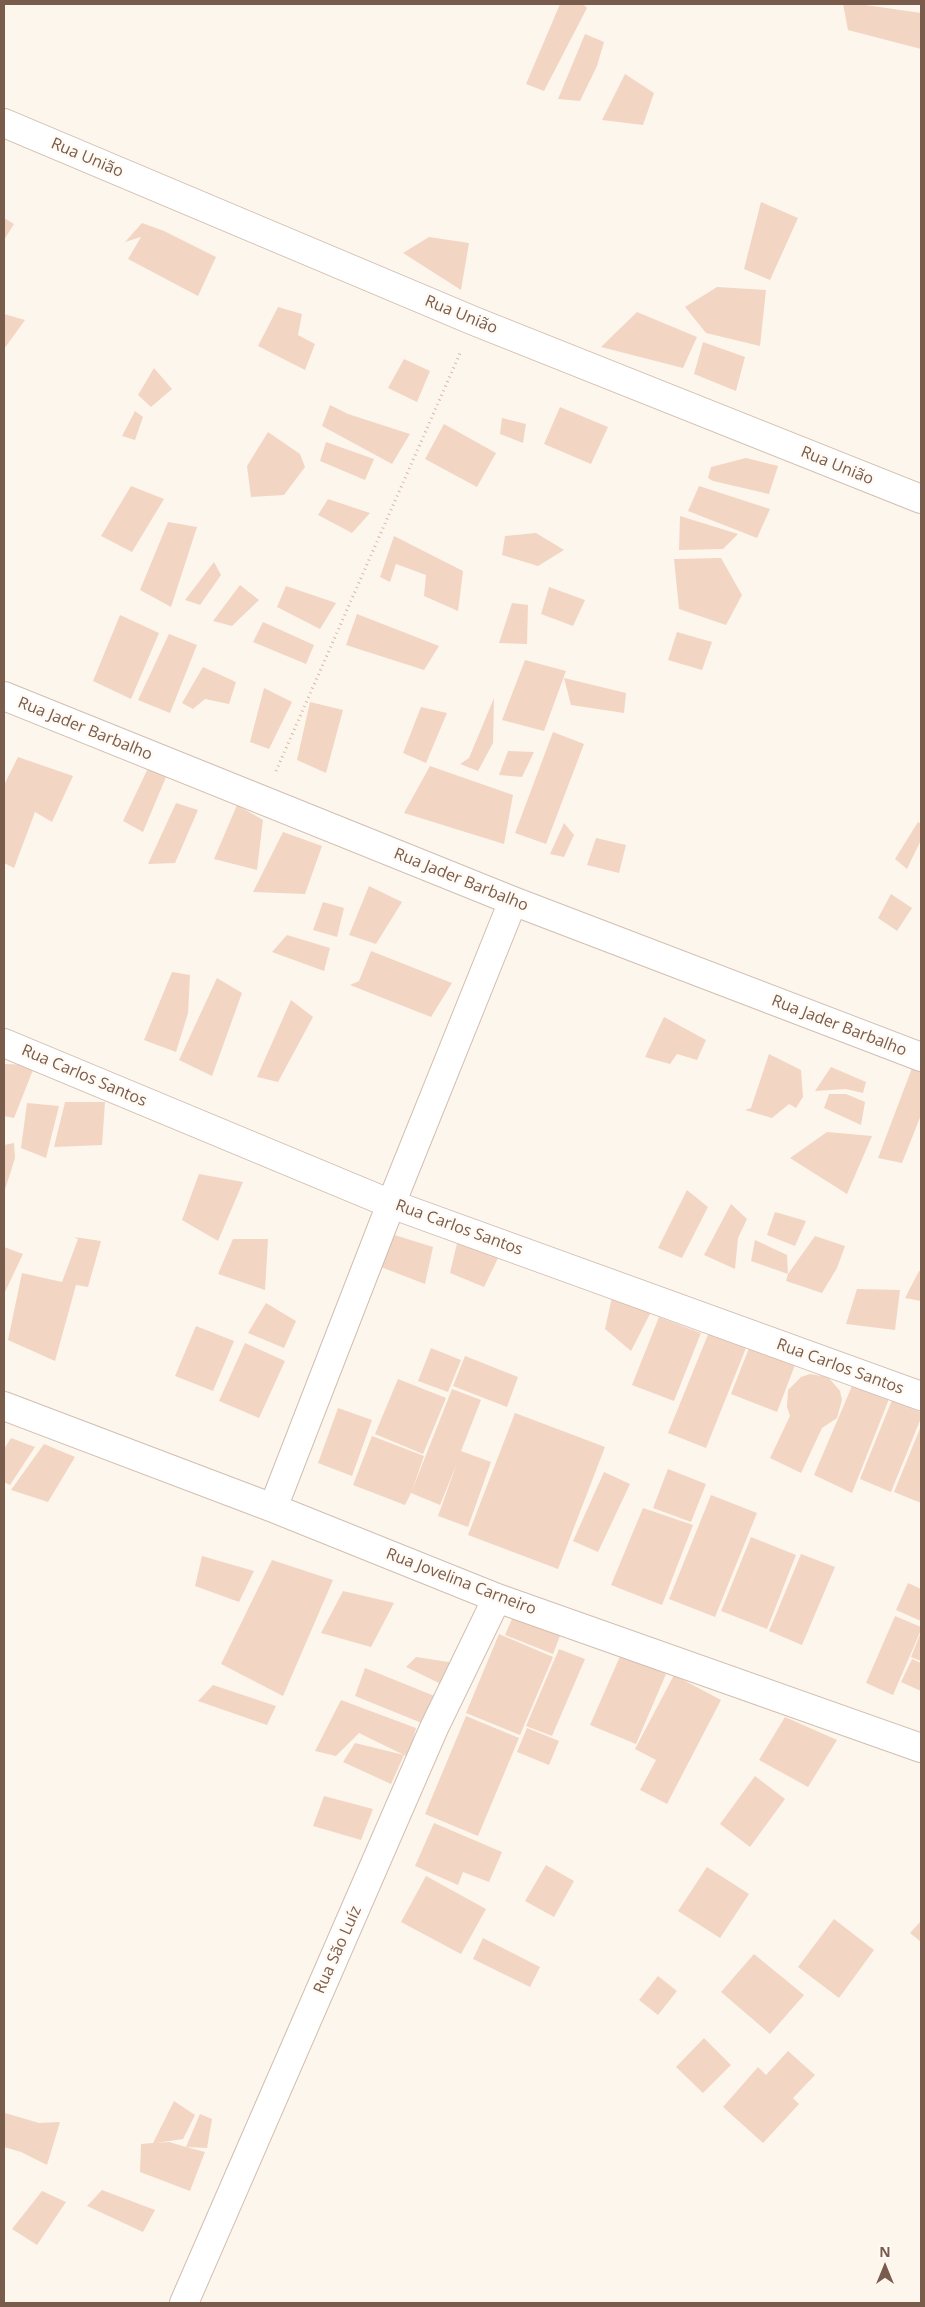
<!DOCTYPE html>
<meta charset="utf-8">
<style>
body{margin:0}
#map{position:relative;width:925px;height:2307px;overflow:hidden;background:#fdf6ec;font-family:"Open Sans",sans-serif}
canvas{display:block}
.frame{position:absolute;inset:0;border:5px solid #7a5c4d;pointer-events:none}
.north{position:absolute;left:860px;top:2242px;width:50px;height:50px;-webkit-text-stroke:4px #fffaf3;paint-order:stroke;rotate:0deg;font-size:14px;font-weight:700;line-height:20px;text-align:center;color:#7a5c4d}
.north::after{content:'';display:block;margin:auto;width:18px;height:22px;background:#7a5c4d;clip-path:polygon(50% 0,100% 100%,50% 72%,0 100%)}
</style>
<div id="map">
<canvas width="925" height="2307"></canvas>
<div class="frame"></div>
<div class="north">N</div>
</div>
<script>
const c = document.querySelector('canvas').getContext('2d');
c.lineJoin = 'round';
function fillPath(path, color) { c.fillStyle = color; c.fill(path, 'evenodd'); }
function trace(path, color, width, dash) { c.strokeStyle = color; c.lineWidth = width; c.lineCap = dash ? 'butt' : 'round'; c.setLineDash(dash || []); c.stroke(path); }
function label(font, color, halo, rows, align = 'center') {
  c.font = font + ' "Open Sans",sans-serif'; c.lineWidth = 5; c.setLineDash([]); c.textBaseline = 'middle'; c.strokeStyle = halo; c.fillStyle = color; for (const [text, x, y, turn = 0] of rows) {
    c.save(); c.translate(x, y); c.rotate((+turn || 0) * Math.PI / 180); c.textAlign = isNaN(turn) ? turn : align; if (halo) c.strokeText(text, 0, 0); c.fillText(text, 0, 0); c.restore();
  }
}
const building = new Path2D(`
 M560,4H583L587,8L544,91L526,84Z
 M843,4H859L921,13V49L848,30Z
 M585,34L604,42L597,66L580,101L558,99Z
 M625,74L654,93L643,125L602,120Z
 M761,202L798,218L770,280L744,269Z
 M4,218L14,224L4,240Z
 M142,223L164,231L216,257L198,296L128,259L141,237L125,242Z
 M429,237L469,243L461,290L403,253Z
 M717,287L766,290L760,346L706,333L685,307Z
 M278,307L302,314L298,335L315,344L305,370L258,346Z
 M637,312L697,337L683,368L601,347Z
 M4,314L25,320L4,349Z
 M703,342L745,357L736,391L694,374Z
 M404,359L430,371L417,402L388,388Z
 M154,368L172,389L151,407L138,395Z
 M330,405L348,414L410,434L392,464L322,426Z
 M560,407L608,427L591,464L544,444Z
 M135,411L143,417L135,440L122,436Z
 M502,418L526,424L523,443L500,434Z
 M444,424L496,453L477,487L425,459Z
 M268,432L300,454L305,467L284,495L251,497L247,466Z
 M326,442L374,459L365,480L320,461Z
 M746,458L778,466L769,494L713,481L708,478L711,467Z
 M131,486L164,499L132,552L101,536Z
 M699,486L770,509L757,538L688,511Z
 M328,499L370,513L352,533L318,515Z
 M680,516L738,534L723,549L679,550Z
 M168,522L197,527L171,607L140,590Z
 M536,533L564,550L538,566L502,555L505,536Z
 M394,536L463,571L458,611L424,596L426,575L396,564L390,582L380,577Z
 M721,558L742,595L726,625L679,609L674,559Z
 M214,562L221,575L200,605L185,600Z
 M240,585L259,600L232,626L213,621Z
 M286,586L336,603L320,629L277,607Z
 M549,587L585,600L573,626L541,614Z
 M512,603L528,605L527,644L499,643Z
 M357,614L439,646L424,670L346,645Z
 M120,615L159,633L131,699L93,681Z
 M263,622L314,645L306,664L253,642Z
 M677,632L712,642L702,670L668,660Z
 M169,634L197,645L170,713L138,700Z
 M525,660L566,671L544,731L502,720Z
 M203,667L236,682L229,704L205,699L193,709L182,703Z
 M564,678L626,693L624,713L571,705Z
 M264,688L292,702L269,749L250,742Z
 M494,698L493,743L478,771L460,764L469,758Z
 M310,702L343,710L326,773L297,760Z
 M421,707L447,713L426,763L403,753Z
 M553,732L584,744L546,844L515,833Z
 M508,751L534,752L522,777L499,775Z
 M18,757L73,776L52,822L35,812L14,868L4,863V785Z
 M149,766L166,777L143,832L123,821Z
 M430,766L513,795L504,844L404,813Z
 M176,803L198,810L175,863L148,864Z
 M237,805L263,820L257,870L214,859Z
 M918,822L921,824V840L907,869L895,859Z
 M564,823L574,835L564,857L550,854Z
 M283,832L322,846L305,894L253,892Z
 M596,838L626,845L619,873L587,865Z
 M369,886L402,902L376,944L349,935Z
 M891,894L912,908L897,931L878,918Z
 M323,902L344,908L337,937L313,930Z
 M287,935L330,948L324,971L272,952Z
 M371,951L452,983L431,1017L350,985L359,981Z
 M172,972L190,975L188,1013L176,1052L144,1040Z
 M217,978L242,993L212,1076L179,1060Z
 M291,1000L313,1017L278,1082L257,1077Z
 M664,1017L706,1040L697,1060L677,1054L670,1064L645,1057Z
 M769,1054L801,1070L803,1097L796,1108L789,1104L772,1118L745,1110L751,1108Z
 M4,1064L35,1065L14,1118L4,1116Z
 M831,1067L866,1082L863,1093L846,1089L815,1091Z
 M912,1068L921,1070V1115L902,1163L878,1158Z
 M829,1094H846L865,1102L861,1125L824,1108Z
 M65,1102H105L102,1145L54,1147Z
 M27,1103L59,1106L46,1158L21,1148Z
 M827,1132L872,1136L847,1194L790,1158Z
 M14,1143L15,1158L4,1193V1145Z
 M199,1174L243,1182L218,1241L182,1220Z
 M687,1190L708,1207L682,1258L658,1248Z
 M731,1204L747,1219L738,1238L735,1269L704,1255Z
 M775,1212L806,1221L795,1246L767,1235Z
 M385,1232L433,1247L425,1284L373,1264Z
 M815,1236L845,1246L837,1268L822,1293L786,1281L788,1274Z
 M74,1237L101,1241L88,1287L76,1285L55,1361L8,1340L22,1273L62,1282L78,1239Z
 M233,1239H268L265,1290L218,1274Z
 M458,1239L501,1252L484,1287L450,1273Z
 M755,1240L787,1255L788,1274L751,1261Z
 M4,1247L23,1254L4,1294Z
 M919,1271H921V1301L905,1298Z
 M857,1289L900,1290L895,1330L846,1324Z
 M612,1297L652,1310L631,1351L605,1329Z
 M266,1303L296,1321L284,1348L248,1333Z
 M659,1317L701,1333L674,1401L632,1385Z
 M196,1326L234,1341L213,1391L175,1376Z
 M709,1332L746,1348L706,1448L668,1433Z
 M245,1343L285,1361L259,1418L219,1401Z
 M431,1348L461,1360L448,1392L418,1381Z
 M749,1348L795,1365L777,1412L731,1394Z
 M465,1356L518,1377L507,1407L453,1386Z
 M810,1374L828,1377L840,1391L842,1400L837,1418L822,1428L801,1473L770,1458L790,1416L787,1407L788,1390L801,1377Z
 M398,1379L446,1398L423,1454L375,1434Z
 M852,1386L889,1399L852,1493L814,1475Z
 M452,1389L481,1400L461,1451L491,1462L468,1527L438,1516L457,1463L440,1505L411,1493Z
 M892,1400L921,1412V1418L891,1492L860,1479Z
 M338,1408L372,1420L352,1476L318,1463Z
 M515,1413L605,1447L558,1569L468,1535Z
 M921,1426V1503L894,1492Z
 M372,1436L424,1456L411,1493L405,1505L353,1485Z
 M11,1438L35,1447L10,1485L4,1482V1449Z
 M44,1444L75,1457L48,1502L11,1490Z
 M668,1469L706,1484L691,1522L653,1508Z
 M604,1472L630,1484L598,1552L573,1541Z
 M711,1495L757,1513L715,1617L669,1599Z
 M643,1508L693,1525L662,1605L611,1585Z
 M751,1537L796,1555L767,1629L721,1611Z
 M801,1554L835,1567L802,1645L769,1631Z
 M202,1556L254,1571L239,1602L195,1586Z
 M272,1560L333,1580L283,1696L221,1664Z
 M908,1583L921,1589V1621L896,1610Z
 M343,1591L394,1603L371,1647L321,1633Z
 M515,1612L562,1631L553,1654L505,1635Z
 M895,1616L921,1627V1630L893,1695L866,1683Z
 M921,1632V1661L911,1657Z
 M499,1634L553,1657L520,1735L466,1713Z
 M559,1649L585,1659L552,1736L526,1726Z
 M621,1654L666,1674L636,1744L590,1725Z
 M416,1657L455,1663L443,1685L406,1667Z
 M912,1659L921,1663V1691L901,1682Z
 M365,1668L437,1697L434,1728L355,1696Z
 M674,1675L721,1700L667,1804L640,1790L656,1760L635,1749Z
 M213,1685L276,1706L267,1725L198,1701Z
 M341,1700L416,1728L409,1757L404,1755L391,1784L343,1762L355,1743L404,1755L359,1733L336,1756L315,1751Z
 M466,1716L519,1738L478,1836L425,1814Z
 M785,1717L837,1740L808,1787L759,1760Z
 M527,1728L559,1741L549,1765L517,1752Z
 M755,1776L785,1799L750,1847L720,1824Z
 M324,1796L373,1809L361,1840L313,1826Z
 M434,1823L502,1852L489,1882L463,1872L458,1885L415,1866Z
 M546,1865L574,1881L554,1917L525,1901Z
 M707,1867L749,1894L720,1938L678,1911Z
 M426,1876L486,1909L461,1954L401,1922Z
 M834,1919L874,1950L839,1998L798,1967Z
 M921,1921V1942L910,1933Z
 M483,1938L540,1967L530,1987L473,1959Z
 M754,1954L804,1995L770,2034L721,1992Z
 M658,1976L677,1991L658,2015L639,2000Z
 M704,2038L731,2065L703,2093L676,2067Z
 M788,2051L815,2075L793,2098L799,2104L763,2143L723,2107L758,2067L766,2075Z
 M174,2101L195,2115L183,2139L156,2143L169,2142L186,2147L200,2114L212,2119L207,2148L186,2147L205,2152L190,2191L140,2172L141,2144L153,2143Z
 M5,2113L39,2123L60,2122L47,2165L21,2152L4,2147Z
 M102,2190L155,2210L143,2232L87,2206Z
 M42,2191L66,2202L37,2245L12,2229Z`);
const path = new Path2D(`
 M276,771L461,351`);
const minor = new Path2D(`
 M4,123L474,321L921,499
 M4,696L513,901L921,1057
 M4,1043L391,1204L921,1396
 M4,1406L273,1508L497,1598L921,1748
 M273,1508L391,1204L513,901
 M184,2303L434,1728L497,1598`);
const streetNames = [
 ["Rua União",87,158,23],
 ["Rua União",461,315,22],
 ["Rua União",837,466,22],
 ["Rua Jader Barbalho",85,729,22],
 ["Rua Jader Barbalho",461,880,22],
 ["Rua Jader Barbalho",839,1026,21],
 ["Rua Carlos Santos",84,1076,23],
 ["Rua Carlos Santos",459,1228,20],
 ["Rua Carlos Santos",840,1367,20],
 ["Rua Jovelina Carneiro",461,1582,21],
 ["Rua São Luíz",338,1950,-66]
];
fillPath(building, '#f3d5c3');
trace(minor, '#d1beb0', 30);
trace(path, '#d9b8a5', 3, [1, 4]);
trace(minor, '#fff', 28);
label('16px', '#7a5c4d', '#fffaf3', streetNames);
</script>
